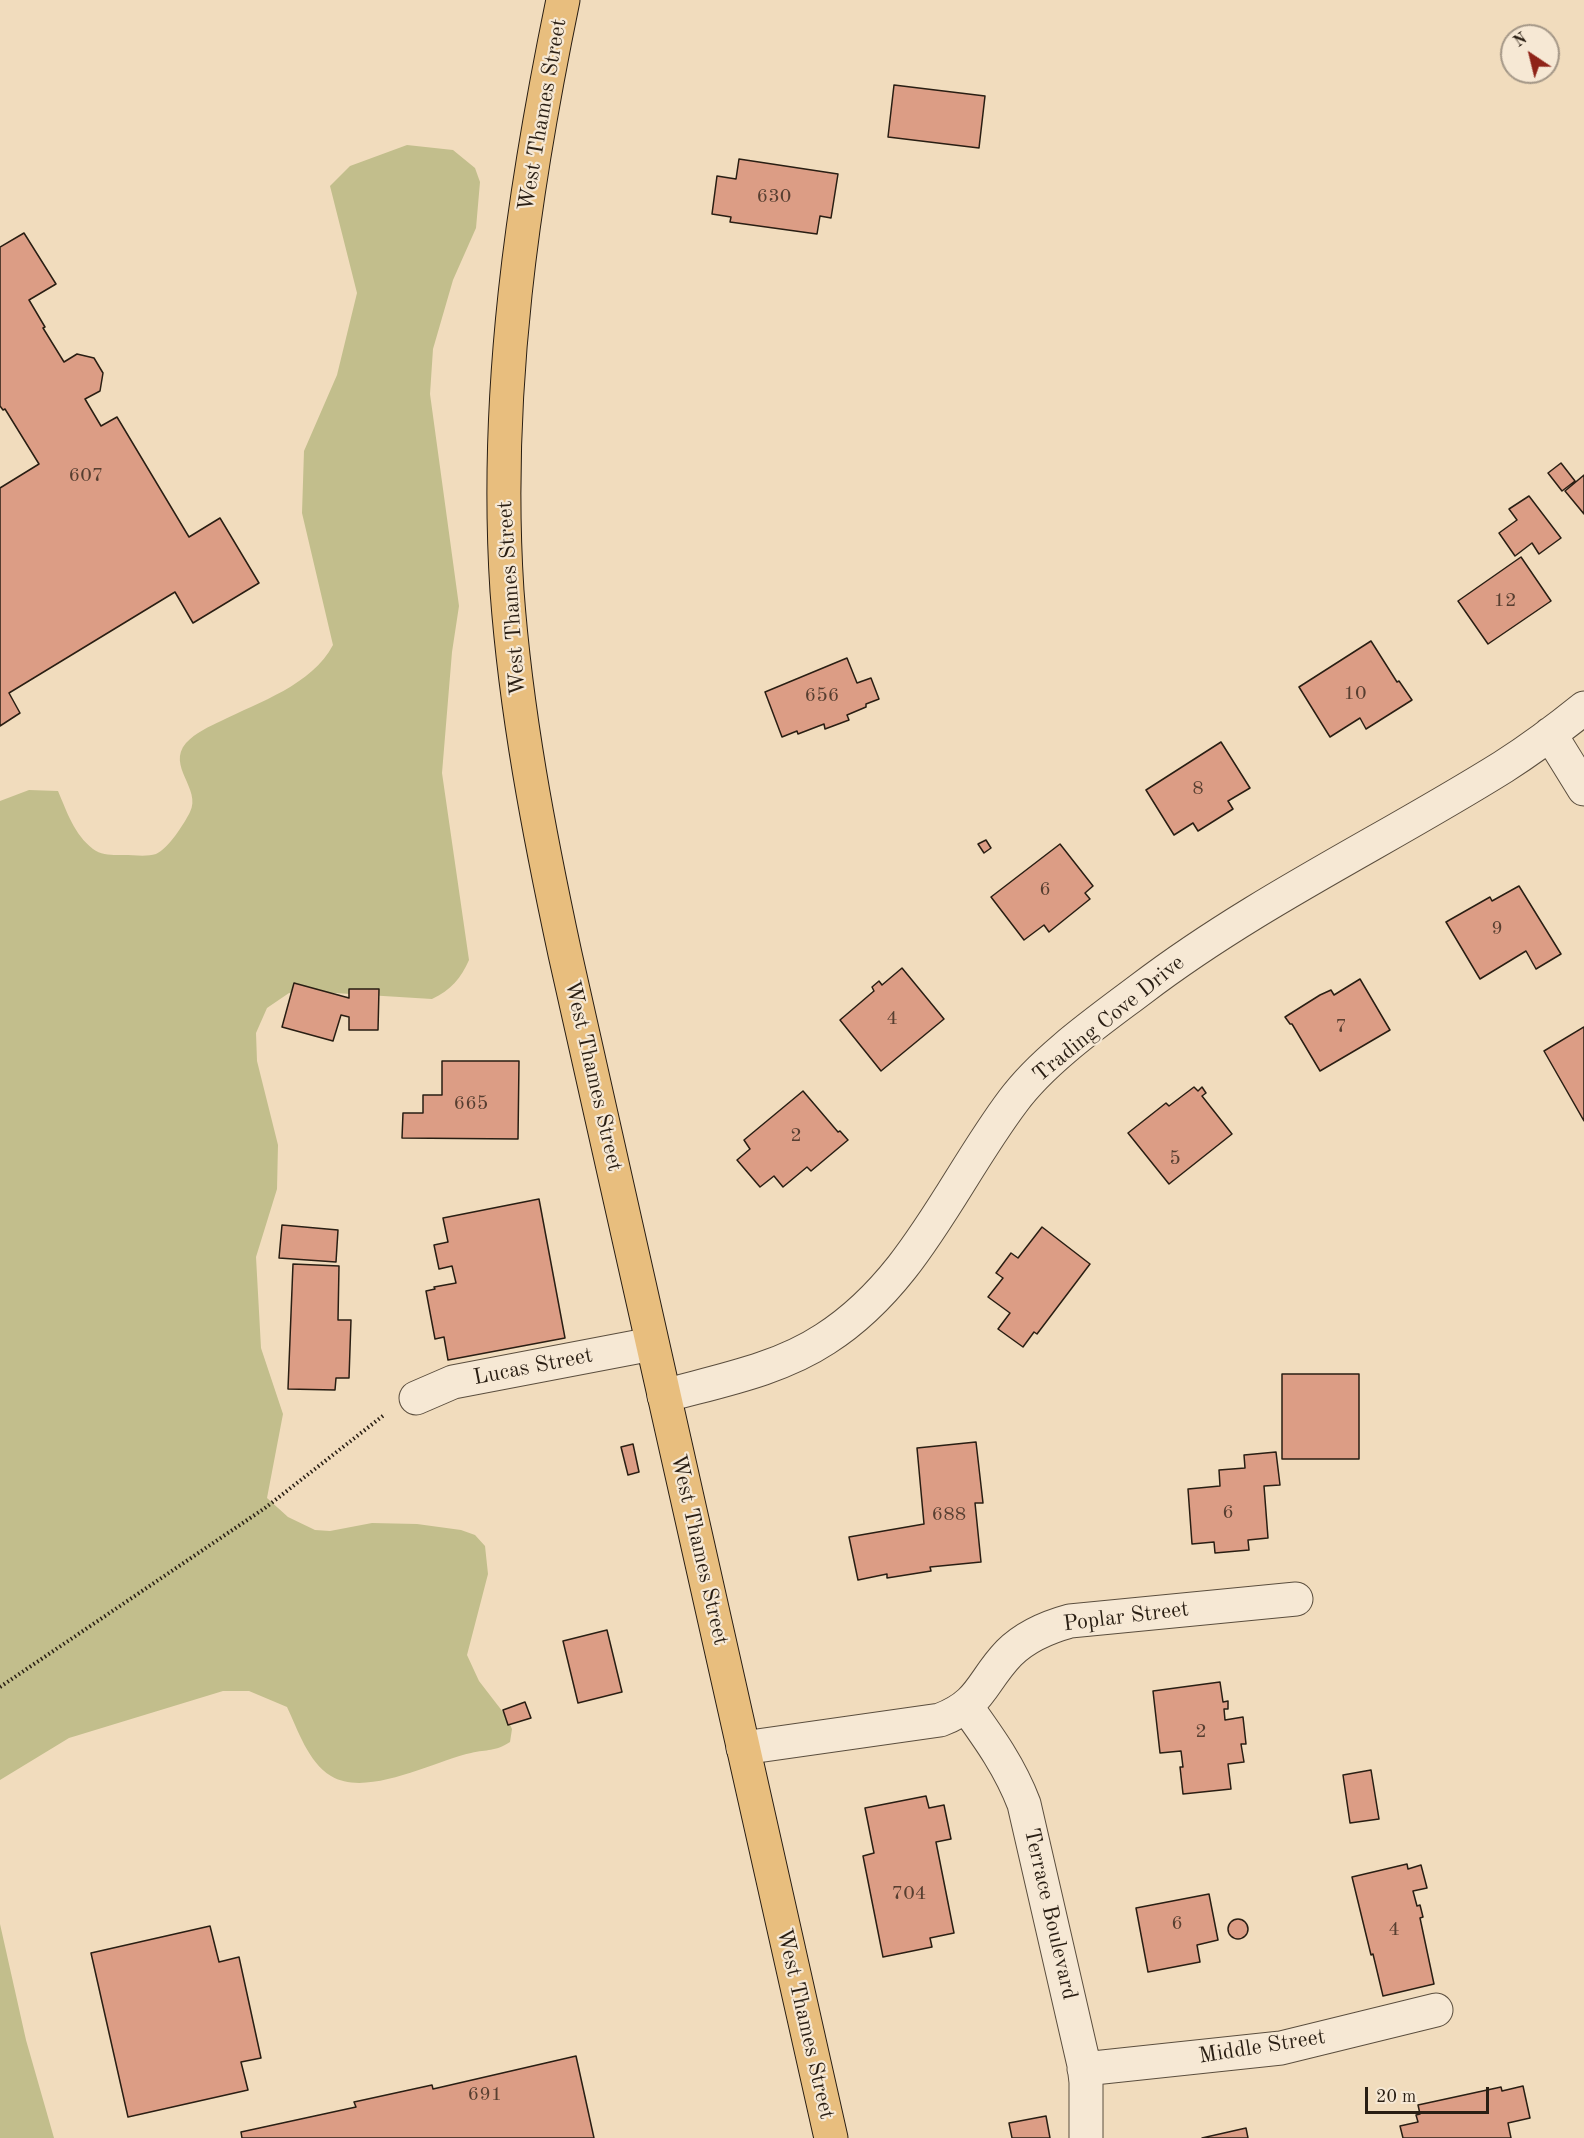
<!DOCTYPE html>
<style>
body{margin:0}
#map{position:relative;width:1584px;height:2138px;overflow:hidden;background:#f1dcbd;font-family:"Old Standard TT",serif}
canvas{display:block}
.north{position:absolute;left:1500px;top:24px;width:60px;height:60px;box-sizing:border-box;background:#f6e8d4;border:2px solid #a49787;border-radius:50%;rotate:325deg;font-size:16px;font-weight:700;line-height:24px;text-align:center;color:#291e13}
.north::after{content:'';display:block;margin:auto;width:21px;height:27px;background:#8f2418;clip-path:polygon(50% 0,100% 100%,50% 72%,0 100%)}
.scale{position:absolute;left:1365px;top:2087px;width:124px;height:27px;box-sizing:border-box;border:3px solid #291e13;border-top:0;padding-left:8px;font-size:18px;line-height:21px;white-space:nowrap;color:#291e13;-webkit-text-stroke:4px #f6e8d4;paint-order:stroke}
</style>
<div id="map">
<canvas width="1584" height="2138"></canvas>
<div class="north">N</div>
<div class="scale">20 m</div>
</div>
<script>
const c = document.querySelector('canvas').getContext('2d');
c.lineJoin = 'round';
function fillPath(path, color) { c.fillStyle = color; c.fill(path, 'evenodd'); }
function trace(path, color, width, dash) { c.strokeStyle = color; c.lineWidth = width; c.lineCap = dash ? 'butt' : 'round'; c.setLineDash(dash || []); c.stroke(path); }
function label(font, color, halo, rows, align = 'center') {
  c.font = font + ' "Old Standard TT",serif'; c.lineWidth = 4.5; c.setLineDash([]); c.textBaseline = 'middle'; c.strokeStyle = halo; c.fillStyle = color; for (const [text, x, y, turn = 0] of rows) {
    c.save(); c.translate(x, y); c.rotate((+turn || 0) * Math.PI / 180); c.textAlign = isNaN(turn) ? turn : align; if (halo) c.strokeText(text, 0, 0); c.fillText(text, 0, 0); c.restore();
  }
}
const green = new Path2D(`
 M407,145L453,150L475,168L480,182L476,228L453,280L433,349L430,394L459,606L452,652L442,773L469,960C461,978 451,990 432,999L302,991L289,993L267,1008L256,1033L257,1061L278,1145L277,1189L256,1257L261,1348L283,1414L267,1498L288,1517L315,1530L330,1531L372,1523L417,1524L461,1530L475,1535L485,1546L488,1574L467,1655L479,1681L506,1716L512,1729L510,1742C494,1752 488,1749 471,1753C434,1761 367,1798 331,1776C308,1762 298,1730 287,1707L249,1691H223L69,1738L0,1780V801L29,790L58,791C67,812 74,834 93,849C102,856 114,855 124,855C133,855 147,857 156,854C168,849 184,824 190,812C202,789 166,766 186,743C195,733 210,726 221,721C259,702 312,685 333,645L302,513L304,451L337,375L357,293L330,186L350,166Z
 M0,1924L26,2040L54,2138H0Z`);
const building = new Path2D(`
 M894,85L985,96L979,148L888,137Z
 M739,159L838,174L831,218L820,216L817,234L730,222L731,217L712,214L717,176L736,179Z
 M24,233L56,284L29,300L45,327L43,328L64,362L77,354L94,358L103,373L100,391L85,399L101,426L117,417L189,537L220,518L259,583L193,623L175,592L9,693L20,713L0,726V488L39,464L5,409L3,410L0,406V247Z
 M1561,463L1575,481L1562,491L1548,473Z
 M1584,475V514L1565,491Z
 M1529,496L1561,538L1539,554L1532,543L1515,556L1499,533L1517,520L1509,509Z
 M1521,557L1551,601L1488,644L1458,601Z
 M1371,641L1397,682L1399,681L1412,700L1366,729L1360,718L1330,737L1299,687Z
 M847,658L857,683L871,678L879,699L866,704V707L847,715L849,720L825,729L824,724L798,734L797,731L782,737L765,692Z
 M1221,742L1250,788L1228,801L1233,809L1198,831L1193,823L1174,835L1146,790Z
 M986,840L991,848L984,853L978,844Z
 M1060,844L1093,886L1085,893L1090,899L1049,932L1044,925L1024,940L991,897Z
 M1519,886L1561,954L1536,969L1526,951L1480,979L1446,922L1490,897L1492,901Z
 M902,968L944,1019L881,1071L840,1020L874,991L872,987L879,981L882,985Z
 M1360,979L1390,1030L1320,1071L1292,1024H1290L1285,1017L1320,995L1331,990L1334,995Z
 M294,983L349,998V989H379L378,1030H349V1017L341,1015L333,1041L282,1027Z
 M1584,1027V1121L1544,1051Z
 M442,1061H519L518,1139L402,1138L403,1113H423V1095H442Z
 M1194,1087L1198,1091L1202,1087L1206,1093L1202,1096L1232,1134L1169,1184L1128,1133L1166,1103L1169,1106Z
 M803,1091L838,1132L840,1131L848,1140L811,1171L807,1167L783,1187L774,1176L760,1187L737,1160L750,1149L744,1140Z
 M539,1199L565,1338L448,1360L444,1337L435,1339L426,1291L435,1289L434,1287L456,1283L452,1266L439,1269L434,1245L448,1242L443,1218Z
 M282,1225L338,1230L336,1262L279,1258Z
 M1042,1227L1090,1264L1037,1334L1034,1332L1023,1347L998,1329L1010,1313L988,1297L1003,1278L996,1273L1011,1253L1018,1258Z
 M293,1264L339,1266L338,1320H351L349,1378H336L335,1390L288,1389Z
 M1282,1374H1359V1459H1282Z
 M976,1442L983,1503H975L981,1562L930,1567L931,1571L887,1578V1574L858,1580L849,1537L924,1524L917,1448Z
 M633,1444L639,1472L628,1475L621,1447Z
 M1276,1452L1280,1485L1264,1486L1268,1538L1248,1540L1249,1550L1215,1553L1214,1542L1192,1544L1188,1489L1220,1486L1219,1470L1245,1468L1244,1455Z
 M607,1630L622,1692L578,1703L563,1641Z
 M1220,1682L1223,1702L1228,1701V1709H1224L1225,1720L1243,1717L1246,1744H1241L1244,1762L1228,1764L1231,1789L1183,1794L1180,1767H1183L1181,1751L1160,1753L1153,1691Z
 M525,1702L531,1718L508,1725L503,1710Z
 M1371,1770L1379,1819L1350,1823L1343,1775Z
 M926,1796L929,1808L944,1805L951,1839L936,1842L954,1933L930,1938L932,1947L883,1957L863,1856L874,1853L865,1808Z
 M1407,1864L1408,1869L1421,1865L1427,1888L1413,1891L1417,1906L1420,1905L1423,1917L1420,1918L1434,1984L1383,1996L1373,1954L1371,1955L1352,1877Z
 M1209,1894L1218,1940L1197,1945L1200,1962L1148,1972L1136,1908Z
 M1228 1929a10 10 0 1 1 20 0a10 10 0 1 1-20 0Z
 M210,1926L219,1962L239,1957L261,2058L241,2062L248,2090L128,2117L91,1953Z
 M576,2056L594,2138H242L241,2132L356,2107L354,2102L432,2085L433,2089Z
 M1523,2086L1530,2118L1508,2123L1511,2138H1403L1400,2126L1418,2122L1416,2115L1420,2114L1418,2105L1501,2087L1502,2091Z
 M1046,2116L1050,2138H1012L1009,2123Z
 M1246,2128L1248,2138H1202Z`);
const path = new Path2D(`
 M0,1687L265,1508L384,1415`);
const minor = new Path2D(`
 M1550,734L1584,789
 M664,1396C718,1381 778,1370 825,1339C914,1282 952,1182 1013,1101C1044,1059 1100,1020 1141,989C1254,903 1383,842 1503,767C1531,749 1558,729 1584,708
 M416,1398L453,1382L652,1344
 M966,1706C989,1738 1010,1767 1024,1804L1084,2065L1086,2082V2138
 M743,1748L940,1720C982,1704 981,1682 1009,1653C1026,1636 1048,1627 1070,1621L1296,1599
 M1084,2069L1281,2048L1436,2010`);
const major = new Path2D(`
 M563,0C523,194 494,392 507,591C516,713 539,833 565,954L831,2138`);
const numberNames = [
 ["630",774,197],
 ["607",86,476],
 ["12",1505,601],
 ["10",1355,694],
 ["656",822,696],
 ["8",1198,789],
 ["6",1045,890],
 ["9",1497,929],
 ["4",892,1019],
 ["7",1341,1027],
 ["665",471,1104],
 ["2",796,1136],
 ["5",1175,1159],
 ["6",1228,1513],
 ["688",949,1515],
 ["2",1201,1732],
 ["704",909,1894],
 ["6",1177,1924],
 ["4",1394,1930],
 ["691",485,2095]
];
const streetNames = [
 ["West Thames Street",543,115,-80],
 ["West Thames Street",512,598,-94],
 ["Trading Cove Drive",1109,1019,-39],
 ["West Thames Street",593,1076,77],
 ["Lucas Street",533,1367,-11],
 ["West Thames Street",699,1550,77],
 ["Poplar Street",1126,1617,-7],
 ["Terrace Boulevard",1050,1914,77],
 ["West Thames Street",805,2024,77],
 ["Middle Street",1262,2047,-9]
];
fillPath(green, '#c2be8c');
fillPath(building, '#dc9d85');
trace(building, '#291e13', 1.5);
trace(minor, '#5b4e3e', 35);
trace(major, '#291e13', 35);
trace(path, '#291e13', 4, [1.5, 3]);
trace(minor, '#f6e8d4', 33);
trace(major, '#e8be7e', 33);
label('20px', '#563e30', null, numberNames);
label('22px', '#291e13', '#f6e8d4', streetNames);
</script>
